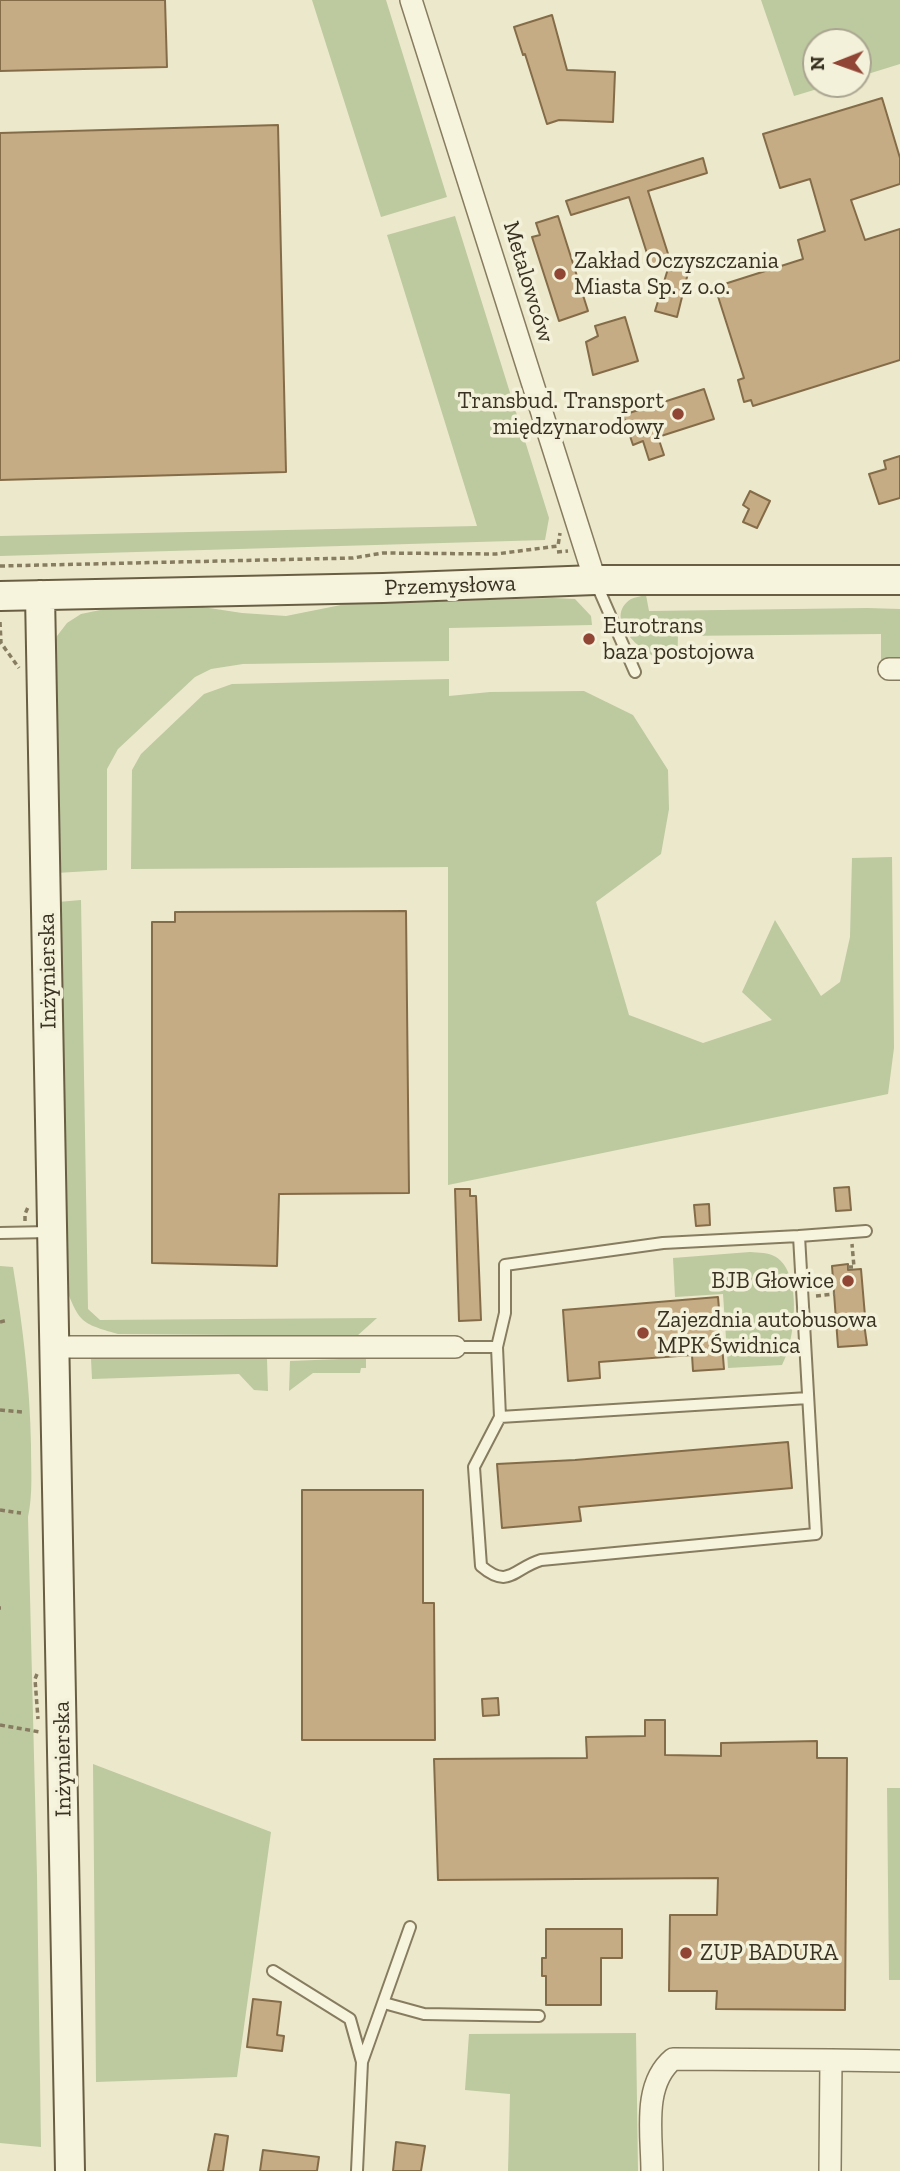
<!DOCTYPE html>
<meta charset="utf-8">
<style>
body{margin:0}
#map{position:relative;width:900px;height:2171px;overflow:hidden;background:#ece8cb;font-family:"Zilla Slab",serif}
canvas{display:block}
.north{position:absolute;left:802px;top:28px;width:70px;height:70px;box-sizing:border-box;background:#f4f1da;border:2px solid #a9a590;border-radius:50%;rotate:269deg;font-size:19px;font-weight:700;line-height:28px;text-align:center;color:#393222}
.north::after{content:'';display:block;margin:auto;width:24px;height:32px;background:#914635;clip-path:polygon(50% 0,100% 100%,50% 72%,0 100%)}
</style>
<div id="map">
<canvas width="900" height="2171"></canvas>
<div class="north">N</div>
</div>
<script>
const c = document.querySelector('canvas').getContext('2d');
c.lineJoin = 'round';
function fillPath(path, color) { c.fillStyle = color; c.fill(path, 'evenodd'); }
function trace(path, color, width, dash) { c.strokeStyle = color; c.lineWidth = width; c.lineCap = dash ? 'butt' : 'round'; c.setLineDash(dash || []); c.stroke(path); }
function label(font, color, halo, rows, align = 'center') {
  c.font = font + ' "Zilla Slab",serif'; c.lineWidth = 7; c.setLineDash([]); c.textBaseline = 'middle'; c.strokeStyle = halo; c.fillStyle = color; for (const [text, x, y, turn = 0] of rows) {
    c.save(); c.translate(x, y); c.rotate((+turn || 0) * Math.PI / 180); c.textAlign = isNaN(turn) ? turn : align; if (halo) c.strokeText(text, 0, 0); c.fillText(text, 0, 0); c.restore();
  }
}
const green = new Path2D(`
 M312,0H386L447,197L381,217Z
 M761,0H900V64L858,77V42H816V84H834L794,96Z
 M455,216L549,518L545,540L0,556V536L477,526L387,235Z
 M646,595L649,611L867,608L900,609V661H881V634L678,636L677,661C672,661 666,661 661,659C641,653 602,618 631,599C635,597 642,596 646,595Z
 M553,598L575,599L591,616L592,625L449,628V661L243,664L211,669L195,677L118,749L107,769V870L56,873L50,658L57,636L67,623L81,614L105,609L196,606L242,613L286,616L346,604Z
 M449,679V696L490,692L584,691L633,715L668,770L669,809L661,854L596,902L629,1015L703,1043L772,1020L742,992L775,920L821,996L840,982L850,937L852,858L892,857L894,1048L888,1094L448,1185V867L131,869L132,770L141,754L204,694L232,684Z
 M81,900L88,1309L100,1320L377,1318L357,1336L118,1334C80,1323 80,1323 65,1286L58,902Z
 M750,1252C759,1253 768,1252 776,1257C803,1274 795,1342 782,1365L728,1368L723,1294L675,1297L673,1258Z
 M0,1266L13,1267C23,1327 30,1386 31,1446C31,1470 33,1494 28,1517L37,1876L41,2147L0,2143Z
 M366,1358V1368H361L360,1373H313L289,1391L290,1361Z
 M91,1359H267L268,1391L254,1390L239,1374L92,1379Z
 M93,1764L271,1832L237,2077L96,2082Z
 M887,1788H900V1980H889Z
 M636,2033L638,2171H508L510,2094L465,2090L469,2034Z`);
const building = new Path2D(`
 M0,0H165L167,67L0,71Z
 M552,15L567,70L615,72L613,122L559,120L547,124L525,54L523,55L514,27Z
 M882,98L900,158V184L851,200L865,240L900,229V360L753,406L751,400L744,402L738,380L744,378L715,287L803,259L798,240L825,231L810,179L780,188L763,134Z
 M278,125L286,472L0,480V133Z
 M703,158L707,173L648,191L670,260L651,266L629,197L571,215L566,201L569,200Z
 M558,216L588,311L559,321L532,237L540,235L536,223Z
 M671,259L690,265L677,317L655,311Z
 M625,317L638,361L593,375L586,342L598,336L595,326Z
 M704,389L714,419L658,437L664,455L649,460L643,441L633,445L623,415Z
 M900,456V498L879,504L869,474L886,469L884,461Z
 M750,491L770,501L757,528L743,522L749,509L743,505Z
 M406,911L409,1193L279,1194L277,1266L152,1263V922H175V912Z
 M849,1187L851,1210L836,1211L834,1188Z
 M455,1189H470V1196H476L481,1320L459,1321Z
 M709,1204L710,1225L696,1226L694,1205Z
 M848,1264V1270L861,1269L865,1316H863L867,1345L838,1347L832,1266Z
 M718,1297L724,1369L693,1371L692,1355L599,1362L600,1378L568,1381L563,1310Z
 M788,1442L792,1488L579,1507L581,1521L502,1528L497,1464L575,1460Z
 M302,1490H423V1603H434L435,1740H302Z
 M498,1698L499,1715L483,1716L482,1699Z
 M645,1720H665V1755L721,1756V1743L817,1741V1758H847L845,2010L716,2009L717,1991H669L670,1915H717L718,1878L438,1880L434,1759L587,1758L586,1737L645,1736Z
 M546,1929H622V1958H601V2005H546V1976H542V1958H546Z
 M253,1999L281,2002L277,2035L284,2036L282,2051L247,2047Z
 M215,2134L228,2136L223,2171H208Z
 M396,2142L425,2146L421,2171H393Z
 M263,2150L319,2157L317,2171H260Z`);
const path = new Path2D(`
 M557,552L568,551
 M0,566L353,558L383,553L496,554L558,546L560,533
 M0,622L1,643L19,668
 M25,1221V1214L29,1205
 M848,1267H854L852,1244
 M816,1296L835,1294
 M0,1322L8,1320
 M0,1410L22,1412
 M0,1510L21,1513
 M0,1608H1
 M37,1674L35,1679L38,1719
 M0,1725L40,1732`);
const lane = new Path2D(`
 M596,583L635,672
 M0,1233L49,1232
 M799,1236L866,1231
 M455,1347H497L500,1417L808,1398
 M497,1347L505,1313V1265L663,1243L799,1236L816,1534L541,1560C514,1568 509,1590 481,1566L474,1467L500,1417
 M273,1971L350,2019L362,2062L357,2171
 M384,2003L424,2014L539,2016
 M362,2062L410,1927`);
const street = new Path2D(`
 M411,0L595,580
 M889,669H900
 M56,1347H455
 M652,2171C652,2134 642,2085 673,2059L831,2060
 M830,2171L831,2060L900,2061`);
const secondary = new Path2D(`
 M40,595L70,2171
 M0,596L383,588L595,580H900`);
const markers = [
 [560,274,7,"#914635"],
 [678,414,7,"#914635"],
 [589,639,7,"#914635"],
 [848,1281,7,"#914635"],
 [643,1333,7,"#914635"],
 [686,1953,7,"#914635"]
];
const poiNames = [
 ["Zakład Oczyszczania",574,261],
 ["Miasta Sp. z o.o.",574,287],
 ["Transbud. Transport",664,401,"right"],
 ["międzynarodowy",664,427,"right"],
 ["Eurotrans",603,626],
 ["baza postojowa",603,652],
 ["BJB Głowice",834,1281,"right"],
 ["Zajezdnia autobusowa",657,1320],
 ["MPK Świdnica",657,1346],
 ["ZUP BADURA",700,1953]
];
const streetNames = [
 ["Metalowców",528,282,73],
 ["Przemysłowa",450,586,-2],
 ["Inżynierska",48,971,-91],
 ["Inżynierska",63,1759,-91]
];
fillPath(green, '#bdc99f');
fillPath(building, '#c6ac84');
trace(building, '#856c48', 2);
trace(lane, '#877c60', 14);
trace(street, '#877c60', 24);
trace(secondary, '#695e43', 32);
trace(path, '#877c60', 3.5, [5, 3.5]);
trace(lane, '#f7f4de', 10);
trace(street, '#f7f4de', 21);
trace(secondary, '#f7f4de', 28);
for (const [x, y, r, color] of markers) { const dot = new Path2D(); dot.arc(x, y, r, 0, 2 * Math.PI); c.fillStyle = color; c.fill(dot); trace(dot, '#f4f1da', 2.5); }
label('23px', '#393222', '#f4f1da', poiNames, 'left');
label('23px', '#393222', '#f4f1da', streetNames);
</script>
